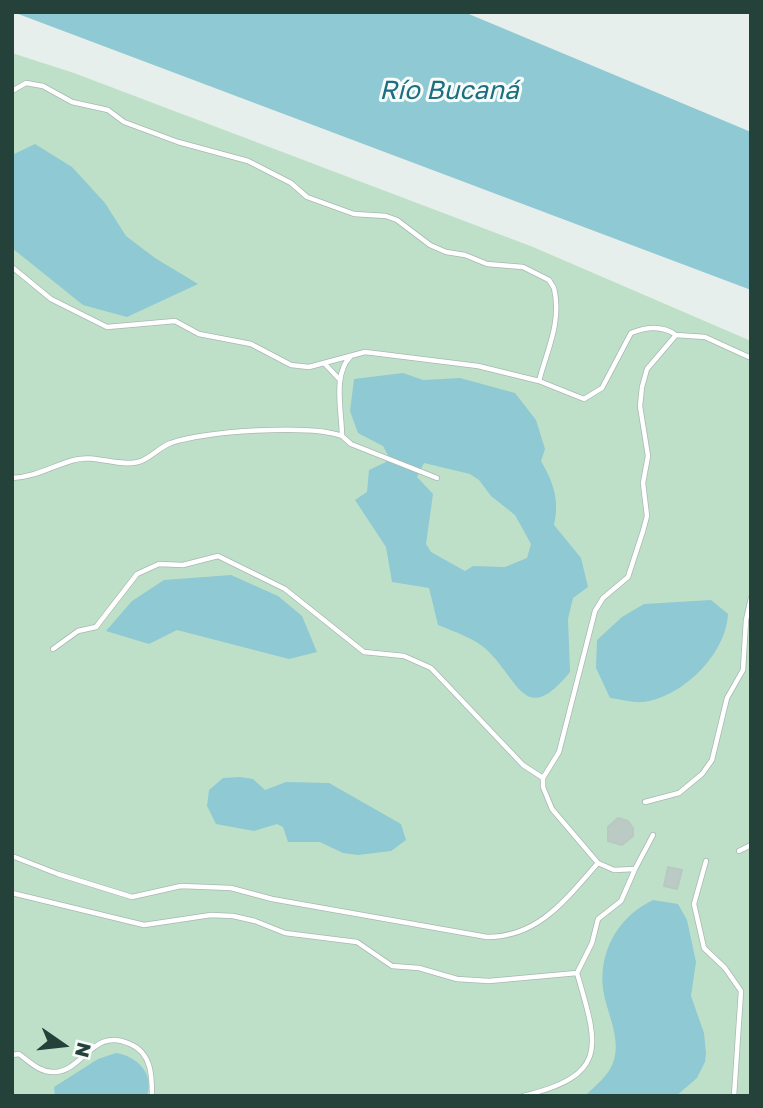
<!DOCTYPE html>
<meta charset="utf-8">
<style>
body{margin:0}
#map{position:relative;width:763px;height:1108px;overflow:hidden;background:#e6efeb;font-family:"Golos Text",sans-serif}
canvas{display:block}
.frame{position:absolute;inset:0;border:14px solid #24423a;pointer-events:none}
.north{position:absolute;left:28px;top:1010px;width:70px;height:70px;-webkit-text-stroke:5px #f7fbf9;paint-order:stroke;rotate:104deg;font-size:19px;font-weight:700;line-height:28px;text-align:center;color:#24423a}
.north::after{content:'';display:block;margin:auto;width:24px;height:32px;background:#24423a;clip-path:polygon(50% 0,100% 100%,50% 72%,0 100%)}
</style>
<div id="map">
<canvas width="763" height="1108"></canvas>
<div class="frame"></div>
<div class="north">N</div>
</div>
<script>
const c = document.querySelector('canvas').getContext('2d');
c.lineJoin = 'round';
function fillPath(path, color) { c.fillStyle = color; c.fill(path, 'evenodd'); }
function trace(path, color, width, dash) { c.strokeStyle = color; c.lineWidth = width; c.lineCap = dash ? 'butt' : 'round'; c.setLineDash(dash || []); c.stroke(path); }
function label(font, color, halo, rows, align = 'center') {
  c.font = font + ' "Golos Text",sans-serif'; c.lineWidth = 6; c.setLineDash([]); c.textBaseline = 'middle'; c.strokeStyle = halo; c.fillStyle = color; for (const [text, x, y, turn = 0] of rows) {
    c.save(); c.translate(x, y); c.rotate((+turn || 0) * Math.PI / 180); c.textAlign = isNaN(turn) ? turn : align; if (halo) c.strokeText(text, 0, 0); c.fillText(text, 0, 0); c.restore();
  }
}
const green = new Path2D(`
 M12,53L74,73L533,247L751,341V1096H12Z`);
const water = new Path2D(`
 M13,12H464L751,132V290Z
 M35,144L72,167L105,203L126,236L155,258L198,284L127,317L83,305L12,248V155Z
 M403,373L423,380L460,378L515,393L536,420L545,449L541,461C553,482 560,500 554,525L581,558L588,587L573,598L568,619L570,672C525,727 520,682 487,650C474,638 455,632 438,625L429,588L392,582L386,547L355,500L367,492L369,470L386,462L389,457L383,446L358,433L350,411L354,379ZM424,463L470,474L479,480L491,496L515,515L531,544L527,558L505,567L473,566L465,571L431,552L426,544L433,494L417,477Z
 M231,575L278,596L302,616L317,652L289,659L177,630L149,644L106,631L132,601L164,580Z
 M711,600L728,614C726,654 683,697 643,702C633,703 620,699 610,698L596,668L597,640L622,617L644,604Z
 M240,777L253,779L265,790L286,782L329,783L401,824L406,840L391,851L358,855L343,853L320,842H288L283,827L277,824L254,831L216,824L207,806L209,790L223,778Z
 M653,900L678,904L687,920L696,962L691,996L704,1033L706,1053L705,1062L697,1078L676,1096H585C595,1086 608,1076 613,1063C621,1042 610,1019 605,999C595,958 615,918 653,900Z
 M116,1053C136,1056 155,1073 147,1096H55L54,1087L98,1059Z`);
const building = new Path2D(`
 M618,818L628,821L633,828V836L622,845L608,841V827Z
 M668,867L682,870L677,889L664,886Z`);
const service = new Path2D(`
 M12,91L26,83L43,86L72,102L108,110L124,122L178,142L248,161L291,183L307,197L354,214L386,216L397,220L430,245L446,252L465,255L487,264L523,267L549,280L554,288C562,322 547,350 539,381
 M12,267L51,299L107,327L175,321L199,334L251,344L291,365L309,367L365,352L478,366L539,381L584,399L602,388L631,333C646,327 662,325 676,335L647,369L642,387L640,406L648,456L643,483L647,516L643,531L628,577L603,598L595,611L559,752L543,778V787L552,809L598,863L614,870L635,869L653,835
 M676,335L705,337L751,358
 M351,356C332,374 342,412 342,436L351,444L437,478
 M325,364L340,380
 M12,478C36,477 52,466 74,460C94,454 118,467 138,462C150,459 159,447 171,443C202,431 311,424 342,436
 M53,649L78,631L96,627L137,574L159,564L183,565L218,556L285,589L364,652L404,656L431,668L523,765L543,778
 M645,802L679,793L702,774L712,760L727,698L743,670L746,620L751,598
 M739,851L751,845
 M12,856L58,874L132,897L181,886L231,888L272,899L487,937C539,937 566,899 598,863
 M706,861L694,904L704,948L725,968L741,991L734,1096
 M12,893L144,925L211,915L233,916L255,921L285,933L357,942L392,966L419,968L457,979L489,981L577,973
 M12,1055L19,1054C30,1062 39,1072 53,1072C83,1073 92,1026 130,1044C152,1053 152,1077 152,1096
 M523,1096C610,1075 598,1046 577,973L592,943L598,919L621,901L635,869`);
const waterNames = [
 ["Río Bucaná",449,91]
];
fillPath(green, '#bfe0c8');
fillPath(water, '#8ec9d4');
fillPath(building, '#bbcac4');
trace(building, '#b8c9c2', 2);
trace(service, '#a8b8b2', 6);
trace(service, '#fff', 4.5);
label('italic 26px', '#1c6f80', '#f7fbf9', waterNames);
</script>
